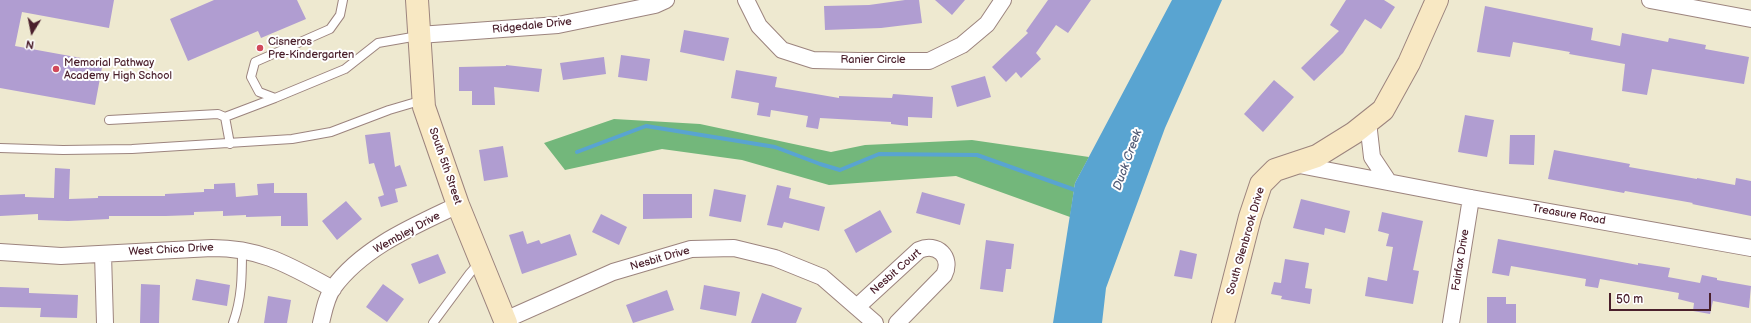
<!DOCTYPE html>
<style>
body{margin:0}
#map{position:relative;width:1751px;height:323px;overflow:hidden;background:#eee9d0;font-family:"Balsamiq Sans",sans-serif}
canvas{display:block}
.north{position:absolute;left:12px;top:12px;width:40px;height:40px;-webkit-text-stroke:3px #fff;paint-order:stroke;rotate:190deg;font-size:11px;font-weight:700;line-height:16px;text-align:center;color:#4a1f2b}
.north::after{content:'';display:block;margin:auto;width:14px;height:18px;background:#4a1f2b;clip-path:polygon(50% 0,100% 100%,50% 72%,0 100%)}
.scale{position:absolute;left:1609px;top:293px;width:102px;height:18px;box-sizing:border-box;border:2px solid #4a1f2b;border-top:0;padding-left:5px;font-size:12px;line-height:14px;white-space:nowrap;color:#4a1f2b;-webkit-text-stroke:3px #fff;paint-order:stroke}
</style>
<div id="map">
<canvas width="1751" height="323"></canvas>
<div class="north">N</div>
<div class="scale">50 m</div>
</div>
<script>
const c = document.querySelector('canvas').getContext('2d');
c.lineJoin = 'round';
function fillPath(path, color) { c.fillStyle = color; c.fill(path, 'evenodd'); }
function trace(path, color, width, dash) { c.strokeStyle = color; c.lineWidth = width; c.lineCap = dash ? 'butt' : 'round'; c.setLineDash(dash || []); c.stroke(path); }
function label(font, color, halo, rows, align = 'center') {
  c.font = font + ' "Balsamiq Sans",sans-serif'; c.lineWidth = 4; c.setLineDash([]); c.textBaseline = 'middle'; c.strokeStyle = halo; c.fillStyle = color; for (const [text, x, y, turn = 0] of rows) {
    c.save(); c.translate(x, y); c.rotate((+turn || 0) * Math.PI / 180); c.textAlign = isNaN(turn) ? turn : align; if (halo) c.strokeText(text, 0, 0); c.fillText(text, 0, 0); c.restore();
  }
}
const forest = new Path2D(`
 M614,119L700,124L831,152L865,145L972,140L1089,157L1075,183L1070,217L956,176L829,185L742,160L662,149L565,170L544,143Z`);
const water = new Path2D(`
 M1172,0H1222L1165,128L1106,288L1102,323H1053L1075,183Z`);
const stream = new Path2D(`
 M577,152L646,126L775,147L820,164L840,170L879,154L977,155L1078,191`);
const building = new Path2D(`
 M0,0H114L109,28L22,12L15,46L103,62L95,105L0,88Z
 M214,0H297L306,19L261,38L258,31L188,61L170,19Z
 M905,0H919L922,23L881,28L825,30L824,6L869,5Z
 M935,0H965L952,15Z
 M1048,0H1091L1068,33L1056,25L1036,53L1041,59L1021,78L1016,72L1006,82L992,67L1028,33L1026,31Z
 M1346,0H1384L1395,7L1381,29L1365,19L1343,53L1314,81L1301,68L1339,31L1330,25Z
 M1485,6L1593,28L1591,40L1620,46L1622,33L1668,42L1669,38L1706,45L1705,49L1749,57L1744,84L1652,69L1647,95L1622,91L1625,64L1569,54L1570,52L1513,42L1510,57L1477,52Z
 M684,30L729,38L724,61L680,52Z
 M621,55L650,59L647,81L618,77Z
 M604,57L606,74L563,80L560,63Z
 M506,65L542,69L539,92L494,87L495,105H472V91H459V67L506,66Z
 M736,70L777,77L775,87L839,98V96L892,98L893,94L933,97L932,118L908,117V126L891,124V122L820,118L818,129L806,127L808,116L771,110L770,117L757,115L759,103L731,98Z
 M985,76L991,97L957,107L951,86Z
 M1274,80L1294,97L1263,132L1244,114Z
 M1465,115L1494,120L1487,157L1458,152Z
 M390,132L395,167L400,165L407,186L395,189L398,202L381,207L378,197L384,195L374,163L369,164L365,135Z
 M1510,135H1535L1534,165L1509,164Z
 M503,146L508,177L484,181L479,150Z
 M1554,150L1630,164L1629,167L1697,179V178L1735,185L1736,178L1751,181V216L1692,204L1693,203L1625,191L1624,193L1548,179Z
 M55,168L70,169L69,199L98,198V196H165V194L204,192V189H214V184L235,183L236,197L258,195L257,184L274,183V193H307L308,226H281V216L246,217V215L223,216V211L194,212V215L166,216H109V219L68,221L38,220V214L0,216V195L25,194V197L54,198Z
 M777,185L791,188L789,198L825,207L819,231L784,222L782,228L767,225Z
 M714,189L746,195L741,222L709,216Z
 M922,192L965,204L960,225L916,213Z
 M643,194H692V218L643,219Z
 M1301,199L1350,211L1345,233L1325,228L1324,235L1293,228Z
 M346,201L362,219L337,240L322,221Z
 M880,210L892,232L856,253L844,230Z
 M1382,212L1423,221L1413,270L1419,271L1413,304L1365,296L1368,277L1387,281L1393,247L1386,246L1389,234L1378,231Z
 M601,214L627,227L619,245L592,232Z
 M523,231L527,244L539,240L541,244L570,234L577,255L522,274L509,235Z
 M1498,239L1638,265V263L1670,268L1668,277L1700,283L1702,275L1717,278V280L1751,286L1749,308L1713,301L1710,314L1693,311L1694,303L1678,299L1679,293L1600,279L1598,288L1585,286L1586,279L1511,266L1509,276L1492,273Z
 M986,240L1014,244L1011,269H1006L1003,292L980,289Z
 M1180,250L1197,254L1192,279L1174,276Z
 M438,254L446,273L419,284L411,264Z
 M1285,259L1309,263L1305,288L1312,289L1310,304L1281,299L1282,296L1271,294L1274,282L1281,283Z
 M196,279L230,285L227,306L192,300Z
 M141,284L160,285L159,323H140Z
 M383,284L404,299L387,322L366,307Z
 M704,285L740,292L736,316L700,309Z
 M0,287L29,288V293L78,295L77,318L40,317L41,308L0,307Z
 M667,290L674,310L633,323L626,305Z
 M762,293L802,308L796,323H751Z
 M268,296L291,300L287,323H264Z
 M1487,297H1506V304H1516V323H1487Z`);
const lane = new Path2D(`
 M343,0L340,15L330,29L255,62L251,77L259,92L275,98L345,69L378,43L418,36
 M225,117L275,98
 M109,120L218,114L225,117L230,144
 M0,148L63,150L132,149L292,139L331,132L389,110L423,100
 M233,323C242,298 242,276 242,250
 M433,323L470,273L480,262`);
const street = new Path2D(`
 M746,0L759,26L782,50L813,60L858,61H929L962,45L987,24L1003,0
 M1650,0L1751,19
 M419,35L558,25L655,5L666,0
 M1368,122L1372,157L1388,181
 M1294,164L1471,198L1751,248
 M0,252L61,256L212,248C262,248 290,266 333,289
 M103,254L105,323
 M858,306L919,250C937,242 953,257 944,275L897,323
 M505,320L613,272L691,249L734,248L775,258L822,277L875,323
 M321,323C324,311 326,298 333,288C363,247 414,226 458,205
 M1451,323L1471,198`);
const secondary = new Path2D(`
 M417,0L424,107L458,205L506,323
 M1223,323L1250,217L1261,184L1275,170L1317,156L1354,133L1383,110L1409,63L1437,0`);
const markers = [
 [260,48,4,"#d1495b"],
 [56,69,4,"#d1495b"]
];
const streetNames = [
 ["Ridgedale Drive",532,26,-6],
 ["Ranier Circle",873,60],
 ["South 5th Street",445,166,71],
 ["Treasure Road",1569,215,10],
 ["Wembley Drive",407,233,-29],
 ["South Glenbrook Drive",1246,241,-74],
 ["West Chico Drive",171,250,-3],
 ["Nesbit Drive",660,259,-16],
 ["Fairfax Drive",1461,260,-81],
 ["Nesbit Court",896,272,-41]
];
const poiNames = [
 ["Cisneros",268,42],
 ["Pre-Kindergarten",268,55],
 ["Memorial Pathway",64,63],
 ["Academy High School",64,76]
];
const waterNames = [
 ["Duck Creek",1128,160,-70]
];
fillPath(forest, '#73b77b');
fillPath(water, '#59a4d1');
trace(stream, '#59a4d1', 4);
fillPath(building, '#b09dd1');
trace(lane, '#9c847e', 10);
trace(street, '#9c847e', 18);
trace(secondary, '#9c847e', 24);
trace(lane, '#fff', 8);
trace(street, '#fff', 16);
trace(secondary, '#f8e8c3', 22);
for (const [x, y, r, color] of markers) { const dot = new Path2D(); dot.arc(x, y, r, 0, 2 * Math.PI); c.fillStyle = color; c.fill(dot); trace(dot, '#fff', 1.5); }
label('11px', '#4a1f2b', '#fff', streetNames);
label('11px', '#4a1f2b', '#fff', poiNames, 'left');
label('italic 12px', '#515b76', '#fff', waterNames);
</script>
